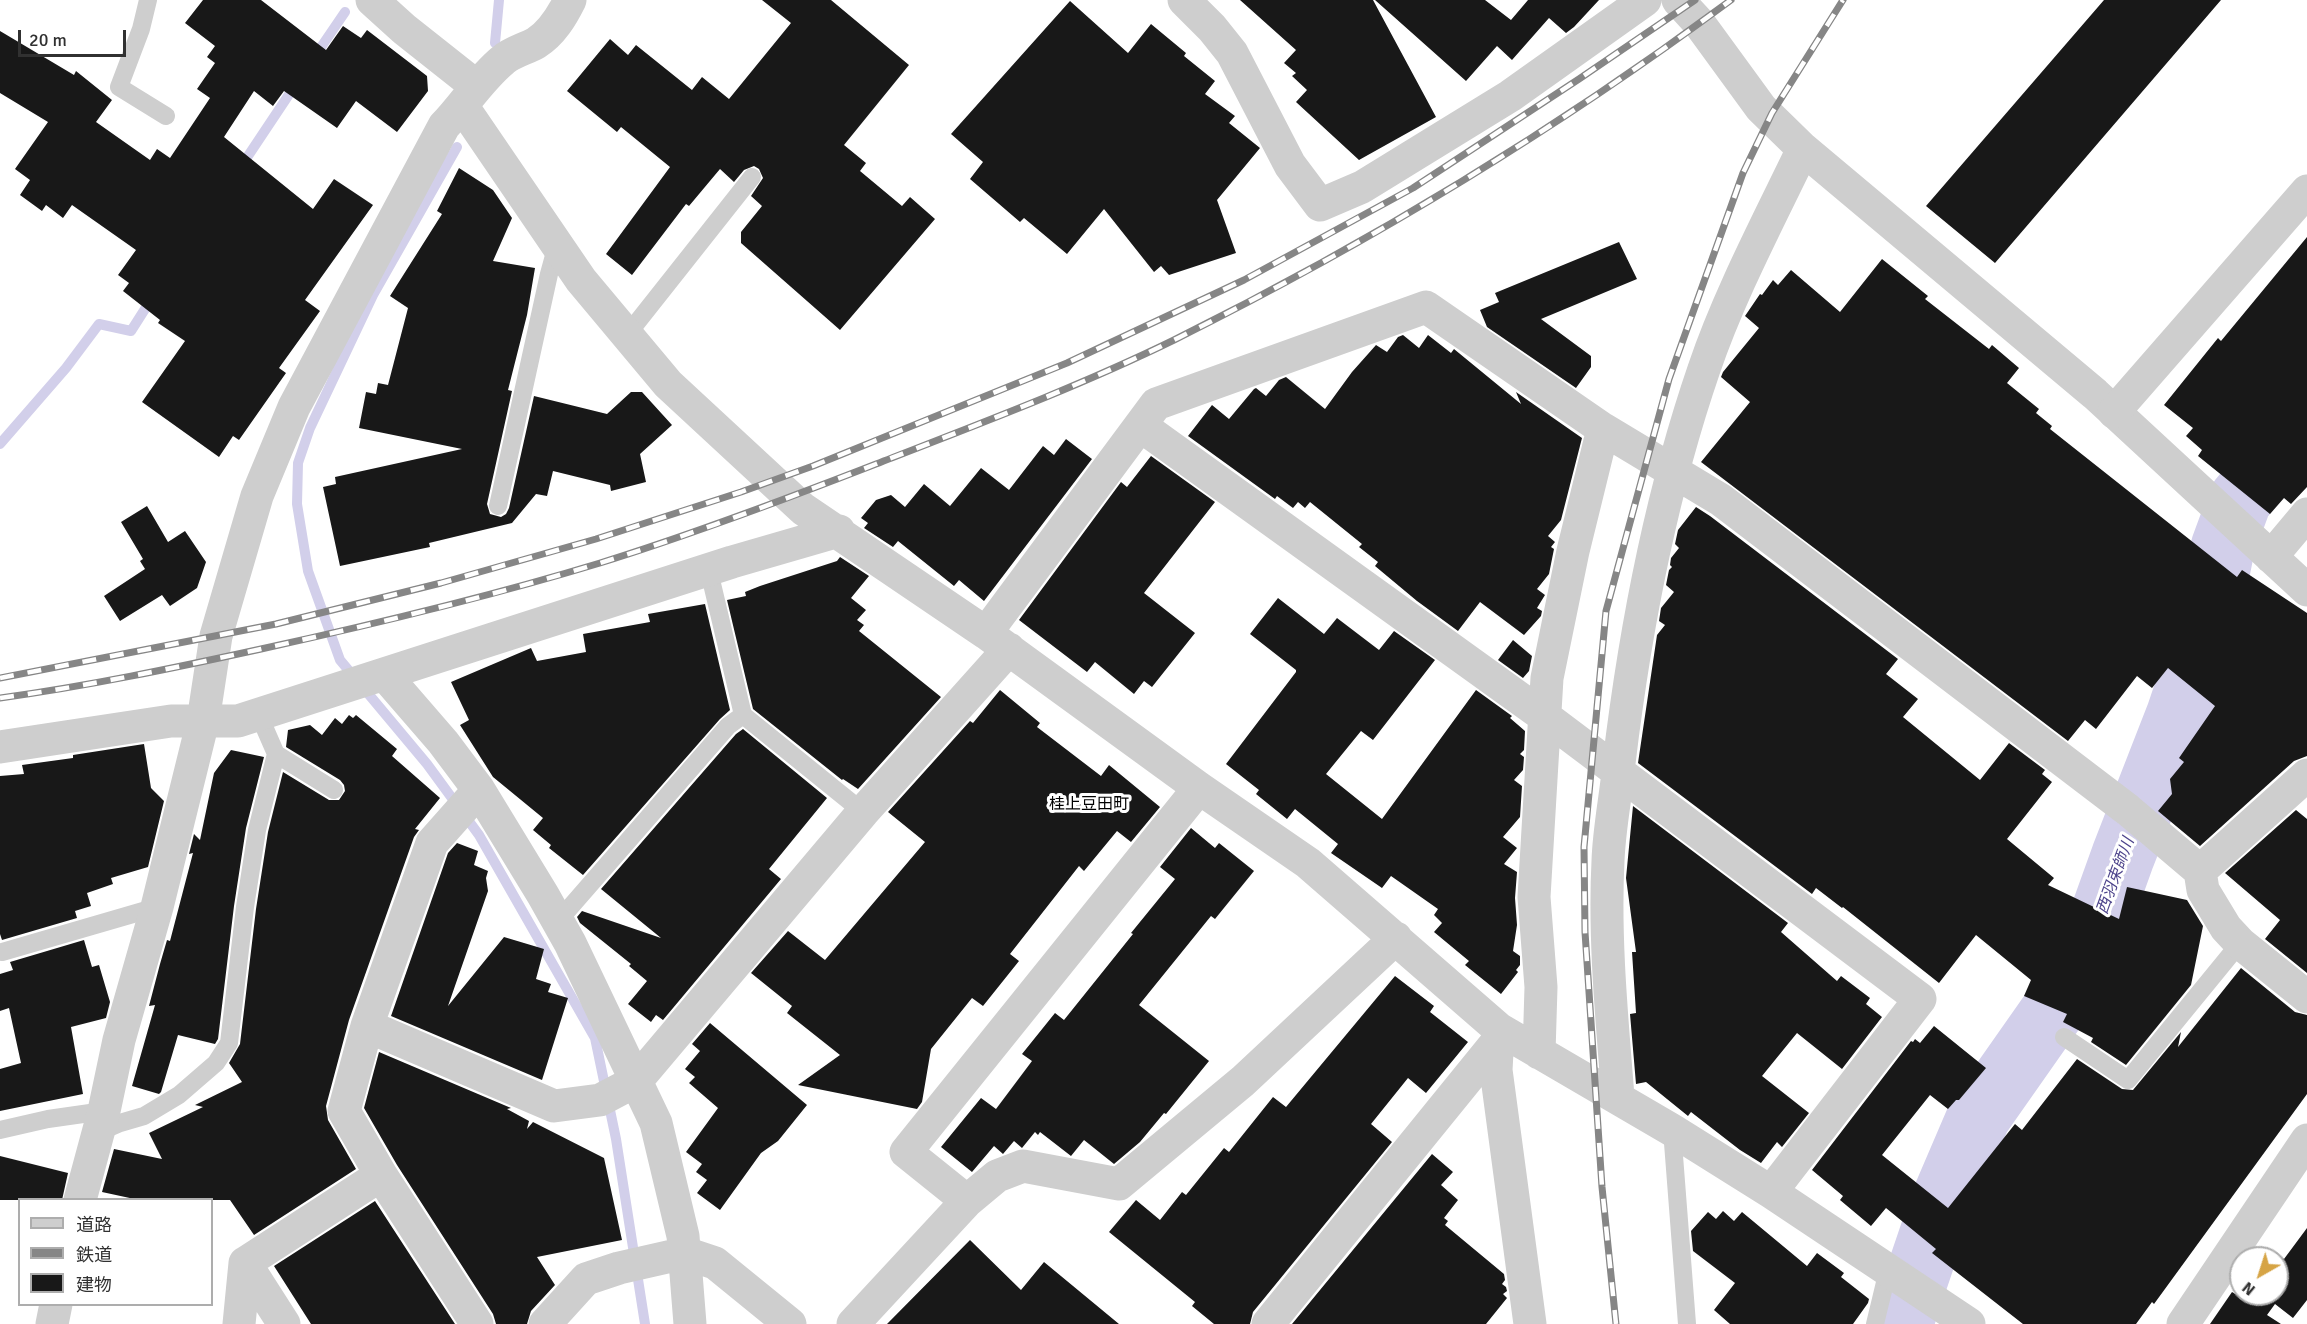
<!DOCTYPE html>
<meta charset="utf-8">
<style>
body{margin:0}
#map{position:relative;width:2307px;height:1324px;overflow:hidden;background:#fff;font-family:Signika,"Noto Sans JP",sans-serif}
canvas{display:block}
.legend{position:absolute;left:18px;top:1198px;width:195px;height:108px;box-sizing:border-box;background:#fff;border:2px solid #adadad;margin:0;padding:8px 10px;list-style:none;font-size:18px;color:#313131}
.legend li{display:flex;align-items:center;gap:12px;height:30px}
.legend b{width:30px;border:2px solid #adadad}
.north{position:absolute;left:2229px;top:1246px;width:60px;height:60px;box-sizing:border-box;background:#fff;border:2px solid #adadad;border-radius:50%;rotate:219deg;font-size:16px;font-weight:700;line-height:24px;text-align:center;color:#313131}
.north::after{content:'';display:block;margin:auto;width:21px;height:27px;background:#d6a445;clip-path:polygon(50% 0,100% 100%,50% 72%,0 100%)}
.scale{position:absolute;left:18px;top:30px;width:108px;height:27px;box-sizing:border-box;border:3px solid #313131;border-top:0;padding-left:8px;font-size:18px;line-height:21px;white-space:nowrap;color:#313131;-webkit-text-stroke:4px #fff;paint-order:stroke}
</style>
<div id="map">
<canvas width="2307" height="1324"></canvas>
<ul class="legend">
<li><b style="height:8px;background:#cecece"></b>道路</li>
<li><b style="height:8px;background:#868686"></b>鉄道</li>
<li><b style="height:16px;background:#181818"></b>建物</li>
</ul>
<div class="north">N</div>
<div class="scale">20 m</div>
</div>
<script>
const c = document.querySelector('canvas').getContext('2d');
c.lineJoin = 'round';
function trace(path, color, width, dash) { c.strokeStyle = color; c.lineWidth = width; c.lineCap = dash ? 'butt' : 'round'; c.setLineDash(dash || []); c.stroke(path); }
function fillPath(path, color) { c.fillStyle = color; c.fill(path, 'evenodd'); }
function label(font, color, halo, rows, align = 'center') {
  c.font = font + ' Signika,"Noto Sans JP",sans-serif'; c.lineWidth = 6; c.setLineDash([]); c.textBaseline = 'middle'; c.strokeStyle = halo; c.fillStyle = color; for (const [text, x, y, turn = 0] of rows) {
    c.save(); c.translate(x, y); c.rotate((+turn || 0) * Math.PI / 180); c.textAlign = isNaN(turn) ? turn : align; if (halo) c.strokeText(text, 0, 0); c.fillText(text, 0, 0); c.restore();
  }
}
const stream = new Path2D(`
 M495,43L499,0
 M315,56L345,12
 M457,147L373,295L310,428L298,463L297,504L308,571L340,660L427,764L479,835L595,1038L616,1139L645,1324
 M240,168L296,84
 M0,444L66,368L99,324L131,331L152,298`);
const river = new Path2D(`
 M1901,1324L1943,1200L1979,1116L2052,1012L2086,959L2123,856L2178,715L2206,632L2223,546L2240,500L2307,420`);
const building = new Path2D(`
 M203,0H261L326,50L343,26L361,38L367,30L427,76L428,91L397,132L356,101L337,128L284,91L273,106L254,91L224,137L313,209L334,179L373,205L305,300L320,311L279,368L286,373L239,440L233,436L219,457L142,402L185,341L158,323L160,320L123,291L129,283L118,275L136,250L72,205L63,218L46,205L42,211L20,195L30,180L15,169L48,122L0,93V31L74,75L76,71L112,100L96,122L150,160L157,149L170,158L210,98L197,89L215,63L207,57L215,46L185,23Z
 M762,0H831L909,65L844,145L866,163L860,171L902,206L910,197L935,219L840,330L741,243V232L762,206L751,196L763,178L759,169L754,166L744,170L734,182L720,169L689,206L686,204L632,275L606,254L670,167L621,127L617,132L567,91L610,39L628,55L636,45L692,90L702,77L729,99L791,23Z
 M1240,0H1373L1436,117L1359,160L1296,102L1307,90L1292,76L1296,73L1284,63L1296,50Z
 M1375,0H1485L1511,20L1528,0H1599L1574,27L1566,33L1549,18L1512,60L1497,46L1466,81Z
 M2104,0H2221L1995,263L1926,206Z
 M1070,1L1128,53L1151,24L1186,53L1184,56L1215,81L1205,94L1235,116L1229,123L1260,148L1217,200L1236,253L1169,275L1161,266L1154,272L1104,209L1067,254L1024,218L1020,222L970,179L983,162L951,134Z
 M459,168L493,190L512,218L493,261L535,268L527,315L508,390L512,391L487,504L490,514L501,517L506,514L509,508L534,396L607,414L631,392H642L672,425L640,454L646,482L611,491L610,485L553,471L547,496L536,494L512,523L429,543L430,547L340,566L323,487L336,484L335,477L462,449L359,428L366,392L376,394L378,383L388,385L408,308L390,296L442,214L437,211Z
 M2307,237V487L2291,504L2284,498L2270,514L2198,456L2202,450L2186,436L2193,428L2164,405L2218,338L2221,341Z
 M1619,242L1637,279L1541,319L1591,356V367L1576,388L1487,327L1480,310L1499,302L1495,293Z
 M1882,259L1928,296L1925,299L1989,349L1992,345L2019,368L2007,383L2039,409L2036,413L2052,426L2050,429L2237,577L2242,570L2307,613V756L2294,761L2200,846L2158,811L2172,794L2170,779L2184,762L2179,758L2215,706L2168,668L2152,688L2137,676L2096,729L2085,720L2068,741L1701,462L1750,402L1721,377L1723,372L1759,328L1745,316L1760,294L1762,295L1773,280L1778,285L1791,270L1840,312Z
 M1403,335L1419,348L1428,335L1451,353L1454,349L1521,404L1516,392L1582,438L1561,520L1548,536L1555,542L1551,547L1554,549L1549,574L1537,589L1545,595L1537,608L1542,611L1541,616L1524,635L1480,602L1458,631L1417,601L1375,566L1378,562L1359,547L1362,544L1310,502L1305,508L1298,502L1293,508L1277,496L1275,499L1188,436L1212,405L1229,419L1254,389L1256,388L1266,396L1279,380L1286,377L1325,409L1352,372L1376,345L1387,352L1398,337Z
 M1066,439L1092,459L984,601L959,580L954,586L898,541L893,547L864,528L868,523L861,518L876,500L891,495L905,507L924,484L950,506L981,468L1009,490L1043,446L1054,455Z
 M1151,456L1215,502L1144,593L1195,633L1152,687L1144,681L1134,694L1095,662L1087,672L1019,620L1121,482L1127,487Z
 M147,506L168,542L185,531L206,562L197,588L170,606L162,595L120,621L104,596L145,569L140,561L143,559L121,522Z
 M1696,507L1710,516L1898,659L1886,674L1918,699L1903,717L1980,780L2009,743L2045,770L2042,774L2052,782L2007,839L2054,878L2048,885L2119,919L2127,887L2187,900L2203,926L2191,985L2126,1065L2091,1042L2093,1038L2063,1022L2067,1014L2024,996L2031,980L1976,935L1939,983L1843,907L1842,908L1816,888L1812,894L1638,763L1657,635L1665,625L1659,621L1661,608L1674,592L1666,585L1669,570L1672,567L1670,565L1671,558L1679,548L1675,544L1678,530Z
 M840,557L869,576L851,598L866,610L857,620L864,625L859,631L941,697L858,789L843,779L842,780L753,709L727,600L746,596L745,592L760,586L837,561Z
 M1278,598L1324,634L1337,618L1379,650L1394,631L1435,660L1373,740L1361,731L1326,774L1382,819L1476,690L1512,716L1510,718L1525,731L1524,750L1520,754L1524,757L1523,770L1514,780L1522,786L1520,817L1503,837L1517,848L1504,864L1517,872L1515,898L1517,925L1513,951L1520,956V965L1516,970L1518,972L1501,994L1465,965L1469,961L1434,932L1442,923L1434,915L1438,909L1391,876L1382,888L1331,853L1338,844L1295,809L1287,819L1256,794L1259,790L1226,764L1296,672V670L1250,634Z
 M705,604L730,710L720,719L583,875L549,848L551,845L533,830L543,818L493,777L460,725L469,720L451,682L531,648L537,661L586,652L583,634L650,622L648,614Z
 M1513,640L1532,656L1529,671L1523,678L1498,660Z
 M1000,690L1040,723L1037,727L1101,776L1109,765L1160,807L1131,842L1117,831L1084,871L1079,866L1010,954L1019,961L983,1006L972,998L931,1049L922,1102L917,1109L798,1085L840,1055L787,1013L792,1006L751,973L788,931L825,960L925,842L888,812L970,721L973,723Z
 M349,715L353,718L356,715L397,749L392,756L440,798L415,829L419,830L414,837L349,1020L326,1106L328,1120L356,1169L254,1235L230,1200H139L102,1192L114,1149L162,1159L149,1133L203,1107L195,1105L242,1082L229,1063L240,1044L256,909L268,832L283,772L329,800H339L345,791L344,785L340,780L286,747L288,730L310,725L322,735L335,718L342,724Z
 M743,729L827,798L769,869L781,879L663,1020L656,1015L651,1022L628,1004L647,981L629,966L631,964L580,923L577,917L582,911L661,938L601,889L736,734Z
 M144,744L151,788L164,801L148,867L111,878L113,884L87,893L91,906L75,911L77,918L2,940L0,934V776L24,774L22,765L73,758V755Z
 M231,750L264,757L246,828L234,906L218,1039L215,1044L178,1035L161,1092L159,1094L132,1086L155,1005L149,1006L160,964L167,940L170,941L193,853L189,854L194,834L200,840L214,773Z
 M1633,806L1788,923L1781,932L1837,981L1841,976L1870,998L1866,1004L1882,1017L1842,1069L1797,1033L1762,1076L1809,1113L1782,1147L1777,1142L1761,1163L1740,1150L1691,1112L1688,1116L1646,1082L1636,1084L1630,1014L1636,1013L1632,952H1636L1626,878Z
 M2296,810L2307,819V973L2265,939L2280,920L2225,873Z
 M1191,828L1215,848L1219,843L1254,871L1215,919L1211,916L1139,1005L1209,1061L1166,1114L1164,1113L1140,1142L1114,1164L1084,1140L1071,1156L1040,1132L1038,1135L1035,1132L1022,1148L1014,1141L1003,1154L994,1146L972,1172L941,1147L981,1098L996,1109L1032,1061L1022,1054L1055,1013L1064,1020L1133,934L1131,933L1175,879L1160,867Z
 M457,843L478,851L474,865L488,871L486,878L488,891L448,1006L504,937L544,949L536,979L551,984L548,992L568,998L542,1080L391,1016L448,853Z
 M84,940L92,967L99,965L110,1002L106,1018L71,1027L83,1094L0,1111V1069L21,1063L9,1008L0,1011V974L13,970L10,962Z
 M2241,968L2295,1012L2307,1015V1094L2154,1304L2152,1302L2136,1324H2023L1932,1253L1936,1249L1886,1208L1871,1226L1840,1200L1843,1196L1812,1170L1911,1041L1913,1042L1915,1039L1920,1043L1934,1026L1986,1068L1959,1100H1956L1948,1109L1930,1095L1882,1155L1948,1208L2015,1124L2022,1130L2077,1059L2122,1089L2133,1090L2181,1032L2178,1047Z
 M1395,976L1434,1006L1430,1012L1468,1042L1426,1093L1408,1078L1371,1124L1392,1142L1253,1312L1250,1324H1214L1192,1306L1195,1302L1109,1232L1136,1200L1160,1220L1182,1192L1186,1195L1224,1148L1229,1152L1273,1097L1286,1107Z
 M710,1023L807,1105L778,1141L761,1153L720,1210L697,1193L707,1180L696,1172L702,1164L686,1152L718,1108L689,1083L695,1077L685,1069L700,1051L692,1044Z
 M379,1052L511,1108L507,1109L529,1121L527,1129L533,1122L604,1158L622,1240L537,1257L555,1285L531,1311L527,1324H496L493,1314L397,1165L364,1108Z
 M1432,1154L1453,1172L1441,1185L1458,1200L1444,1218L1448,1221L1445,1225L1504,1274L1505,1280L1502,1284L1506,1287L1507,1291L1503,1294L1507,1298L1486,1324H1292Z
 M0,1156L68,1173L62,1200H0Z
 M375,1201L455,1324H311L274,1266Z
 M1723,1211L1734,1221L1742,1212L1807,1266L1817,1253L1844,1273L1841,1277L1869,1299L1868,1303L1853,1324H1730L1714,1310L1735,1283L1693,1251L1691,1231L1708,1212L1716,1219Z
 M2307,1228V1300L2293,1318L2275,1304L2267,1315L2281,1324H2210L2232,1292L2242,1298L2245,1294H2277V1258H2272L2276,1253L2284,1259Z
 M970,1240L1021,1290L1044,1262L1119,1324H887Z`);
const service = new Path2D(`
 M148,0L141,29L119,87L166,116
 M627,335L752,177
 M498,506L549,274L557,245
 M709,571L743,715
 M276,754L334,790
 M559,920L728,726L743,715L863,812
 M2,952L157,907
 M2064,1037L2128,1080L2240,943
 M0,1130L48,1119L104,1111
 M1672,1130L1687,1324
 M97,1133L120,1123L144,1116L179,1095L216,1063L229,1043L245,907L257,830L276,754L259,715
 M1875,1324L1888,1270`);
const minor = new Path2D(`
 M372,0L404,29L476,86
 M1184,0L1212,28L1232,53L1290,165L1320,205L1362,187L1510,96L1645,0
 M1678,0L1699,23L1761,108L1803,149
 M463,107L581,280L668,384L803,509L986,633L1199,788L1308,863L1499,1029L1672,1130L1771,1192L1969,1324
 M1141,426L1544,716L1920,999L1771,1192
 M2271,557L2307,514
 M986,633L1156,404L1426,307L1603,429L1721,500L2128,810L2200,871L2203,890L2226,928L2240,943L2307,997
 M385,675L443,742L479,790L543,895L570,943L656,1123L683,1236L690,1324
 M0,747L171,721H238L732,562L839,531
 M2200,871L2307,775
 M367,1026L554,1106L600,1100L636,1081L863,812L1009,649
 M1498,1034L1496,1070L1530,1324
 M1539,1053L1541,987L1534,897L1547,678L1573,551L1603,429
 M1618,1097C1612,1020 1604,938 1608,861C1609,829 1616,796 1619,763C1635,629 1660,497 1704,369C1729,295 1769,220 1803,149L2095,394L2307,590
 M80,1200L104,1111L119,1040L157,907L203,721L216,636L257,496L294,407L444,126C465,104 480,79 503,60C512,52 525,49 536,43C552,33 562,16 570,0
 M967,1201L906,1152L1199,788
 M245,1263L284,1324
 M52,1324L56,1304
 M239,1324L245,1263L381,1175
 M477,1324L381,1175L344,1111L367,1026L432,843L479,790
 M545,1324L586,1279L619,1268L685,1253L715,1263L790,1324
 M853,1324L967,1201L997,1176L1023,1166L1119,1184L1243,1081L1396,938
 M1268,1324L1497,1042
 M2183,1324L2307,1140`);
const tertiary = new Path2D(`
 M2114,412L2307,191`);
const rail = new Path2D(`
 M0,678L276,624L441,583L596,539L741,492L813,466L1067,363L1244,280L1413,188L1579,79L1695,0
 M0,698C88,686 174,668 261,649C375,624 488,597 600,563C693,534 786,499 876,464C976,425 1078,387 1174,340C1369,243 1556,130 1731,0
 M1616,1324L1602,1187L1585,932L1584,847L1606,611L1669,379L1743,173L1772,113L1843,0`);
const neighbourhoodNames = [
 ["桂上豆田町",1089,805]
];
const waterNames = [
 ["西羽束師川",2116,876,-70]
];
trace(stream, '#d2cfea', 10);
trace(river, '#d2cfea', 64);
fillPath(building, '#181818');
trace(service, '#cecece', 18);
trace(minor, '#cecece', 33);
trace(tertiary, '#cecece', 33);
trace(rail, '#868686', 7);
trace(rail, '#fff', 4.5, [14]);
label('16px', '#000', '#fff', neighbourhoodNames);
label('italic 16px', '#4e458c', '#fff', waterNames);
</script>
